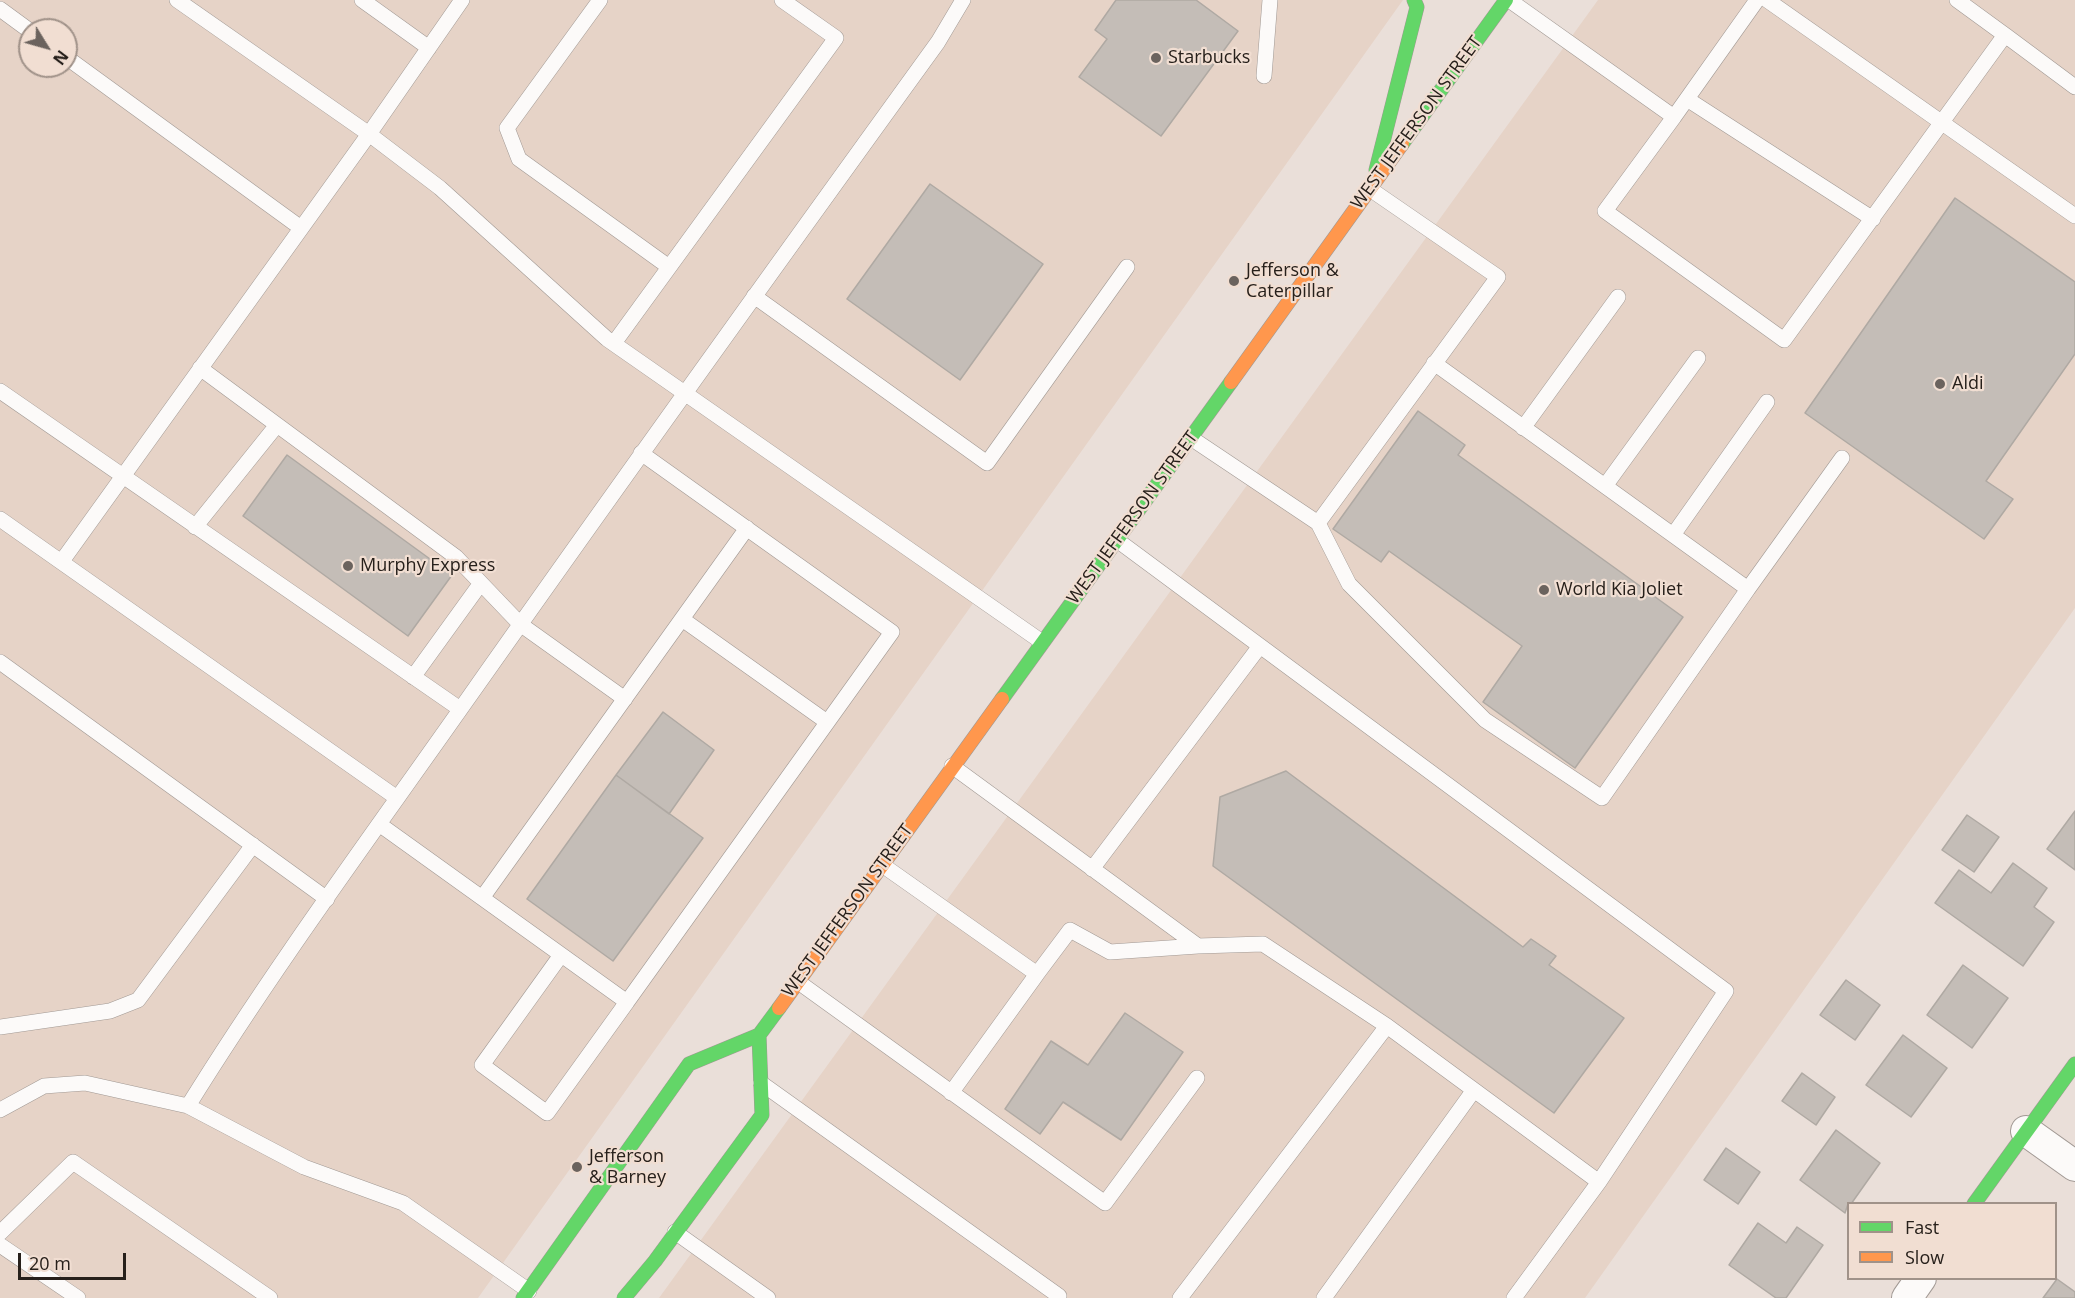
<!DOCTYPE html>
<style>
body{margin:0}
#map{position:relative;width:2075px;height:1298px;overflow:hidden;background:#eadfd9;font-family:"Open Sans",sans-serif}
canvas{display:block}
.legend{position:absolute;left:1847px;top:1202px;width:210px;height:78px;box-sizing:border-box;background:#f1ded2;border:2px solid #a09289;margin:0;padding:8px 10px;list-style:none;font-size:18px;color:#27201b}
.legend li{display:flex;align-items:center;gap:12px;height:30px}
.legend b{width:30px;border:2px solid #a09289}
.north{position:absolute;left:18px;top:18px;width:60px;height:60px;box-sizing:border-box;background:#f1ded2;border:2px solid #a09289;border-radius:50%;rotate:127deg;font-size:16px;font-weight:700;line-height:24px;text-align:center;color:#27201b}
.north::after{content:'';display:block;margin:auto;width:21px;height:27px;background:#6b635e;clip-path:polygon(50% 0,100% 100%,50% 72%,0 100%)}
.scale{position:absolute;left:18px;top:1253px;width:108px;height:27px;box-sizing:border-box;border:3px solid #27201b;border-top:0;padding-left:8px;font-size:18px;line-height:21px;white-space:nowrap;color:#27201b;-webkit-text-stroke:4px #f1ded2;paint-order:stroke}
</style>
<div id="map">
<canvas width="2075" height="1298"></canvas>
<ul class="legend">
<li><b style="height:8px;background:#63d668"></b>Fast</li>
<li><b style="height:8px;background:#ff974d"></b>Slow</li>
</ul>
<div class="north">N</div>
<div class="scale">20 m</div>
</div>
<script>
const c = document.querySelector('canvas').getContext('2d');
c.lineJoin = 'round';
function fillPath(path, color) { c.fillStyle = color; c.fill(path, 'evenodd'); }
function trace(path, color, width, dash) { c.strokeStyle = color; c.lineWidth = width; c.lineCap = dash ? 'butt' : 'round'; c.setLineDash(dash || []); c.stroke(path); }
function label(font, color, halo, rows, align = 'center') {
  c.font = font + ' "Open Sans",sans-serif'; c.lineWidth = 4.5; c.setLineDash([]); c.textBaseline = 'middle'; c.strokeStyle = halo; c.fillStyle = color; for (const [text, x, y, turn = 0] of rows) {
    c.save(); c.translate(x, y); c.rotate((+turn || 0) * Math.PI / 180); c.textAlign = isNaN(turn) ? turn : align; if (halo) c.strokeText(text, 0, 0); c.fillText(text, 0, 0); c.restore();
  }
}
const built = new Path2D(`
 M0,0H1403L478,1298H0ZM30,30H66V66H30Z
 M1598,0H2075V608L1585,1298H659Z`);
const building = new Path2D(`
 M1116,0H1196L1238,31L1161,136L1079,77L1107,39L1095,30Z
 M930,184L1043,264L960,380L847,299Z
 M1955,198L2075,282V354L1986,481L2013,499L1984,539L1805,413Z
 M1418,411L1465,445L1458,455L1683,617L1575,768L1483,702L1522,646L1389,551L1381,562L1333,529Z
 M287,455L452,575L408,636L243,516Z
 M663,712L714,750L669,814L616,775Z
 M1286,771L1523,947L1531,939L1556,956L1549,965L1624,1018L1554,1113L1213,866L1220,797Z
 M616,775L703,838L613,961L527,899Z
 M2075,811V870L2047,849Z
 M1967,815L1999,837L1974,872L1942,850Z
 M2013,863L2047,888L2034,907L2054,922L2023,966L1935,903L1959,870L1991,893Z
 M1963,965L2008,998L1972,1048L1927,1015Z
 M1846,980L1880,1005L1855,1040L1820,1015Z
 M1125,1013L1183,1052L1121,1140L1063,1102L1040,1134L1005,1109L1051,1041L1088,1065Z
 M1903,1035L1947,1068L1911,1117L1866,1085Z
 M1802,1073L1835,1097L1816,1125L1782,1101Z
 M1836,1130L1880,1163L1851,1204H1848L1845,1213L1800,1180Z
 M1726,1148L1760,1172L1738,1204L1704,1180Z
 M1758,1223L1786,1243L1797,1227L1823,1245L1786,1298H1776L1729,1265Z
 M2057,1279L2075,1292V1298H2043Z`);
const lane = new Path2D(`
 M177,0L369,134L440,188L607,339L1042,642
 M362,0L429,48
 M600,0L507,128L519,159L669,267
 M1509,0L1674,117L1605,211L1784,340L2005,35L2075,87
 M1767,0L2075,216
 M1957,0L2005,35
 M0,9L30,31
 M66,57L301,228
 M1264,76L1270,0
 M1687,99L1873,219
 M1674,117L1757,0
 M754,296L987,463L1127,267
 M614,343L836,38L782,0
 M200,368L456,557L520,624L625,699
 M0,391L460,709
 M1523,428L1618,297
 M1191,438L1318,523L1498,277L1370,189
 M1605,486L1698,358
 M0,519L397,798
 M1318,523L1349,584L1485,720L1602,798L1748,589L1434,363
 M195,527L277,425
 M1673,535L1767,402
 M1117,540L1726,991L1599,1182
 M62,561L369,134L462,0
 M1748,589L1842,458
 M682,619L827,722
 M0,662L327,899
 M413,677L481,583
 M952,766L1198,946L1263,944L1387,1026L1180,1298
 M379,824L627,1002L892,632L641,453
 M881,864L1037,974L951,1093
 M1092,869L1260,646
 M482,898L747,528
 M561,955L482,1065L547,1113L627,1002
 M1037,974L1070,930L1110,952L1198,946
 M797,981L1105,1203L1197,1078
 M1387,1026L1599,1182L1514,1298
 M0,1027L110,1011L138,1000L253,845
 M761,1083L1059,1296L1058,1298
 M188,1106C273,969 369,839 462,707C619,484 778,263 938,42L963,0
 M0,1110L44,1086L85,1083L188,1106L304,1167L403,1203L529,1291
 M675,1232L768,1298
 M0,1233L73,1162L270,1298
 M0,1245L78,1298
 M1324,1298L1474,1090`);
const street = new Path2D(`
 M2026,1131L2075,1166
 M1907,1298L1921,1278`);
const fast = new Path2D(`
 M1402,144L1506,0
 M1376,170L1417,7L1414,0
 M1002,699L1231,382
 M1974,1204L2075,1064
 M523,1298L689,1064L759,1035L779,1008
 M624,1298L655,1261L762,1115L759,1035`);
const slow = new Path2D(`
 M1231,382L1402,144
 M779,1008L1002,699`);
const markers = [
 [1156,58,6,"#6b635e"],
 [1234,281,6,"#6b635e"],
 [1940,384,6,"#6b635e"],
 [348,566,6,"#6b635e"],
 [1544,590,6,"#6b635e"],
 [577,1167,6,"#6b635e"]
];
const poiNames = [
 ["Starbucks",1168,58],
 ["Jefferson &",1246,271],
 ["Caterpillar",1246,292],
 ["Aldi",1952,384],
 ["Murphy Express",360,566],
 ["World Kia Joliet",1556,590],
 ["Jefferson",589,1157],
 ["& Barney",589,1178]
];
const streetNames = [
 ["WEST JEFFERSON STREET",1417,123,-54],
 ["WEST JEFFERSON STREET",1133,518,-54],
 ["WEST JEFFERSON STREET",848,911,-54]
];
fillPath(built, '#e6d3c7');
fillPath(building, '#c4bdb7');
trace(building, '#afa9a3', 1.5);
trace(lane, '#a19994', 16);
trace(street, '#a19994', 32);
trace(fast, '#a19994', 15);
trace(slow, '#a19994', 15);
trace(lane, '#fcfaf9', 15);
trace(street, '#fcfaf9', 30);
trace(fast, '#63d668', 14);
trace(slow, '#ff974d', 14);
for (const [x, y, r, color] of markers) { const dot = new Path2D(); dot.arc(x, y, r, 0, 2 * Math.PI); c.fillStyle = color; c.fill(dot); trace(dot, '#f1ded2', 2); }
label('18px', '#27201b', '#f1ded2', poiNames, 'left');
label('18px', '#27201b', '#f1ded2', streetNames);
</script>
